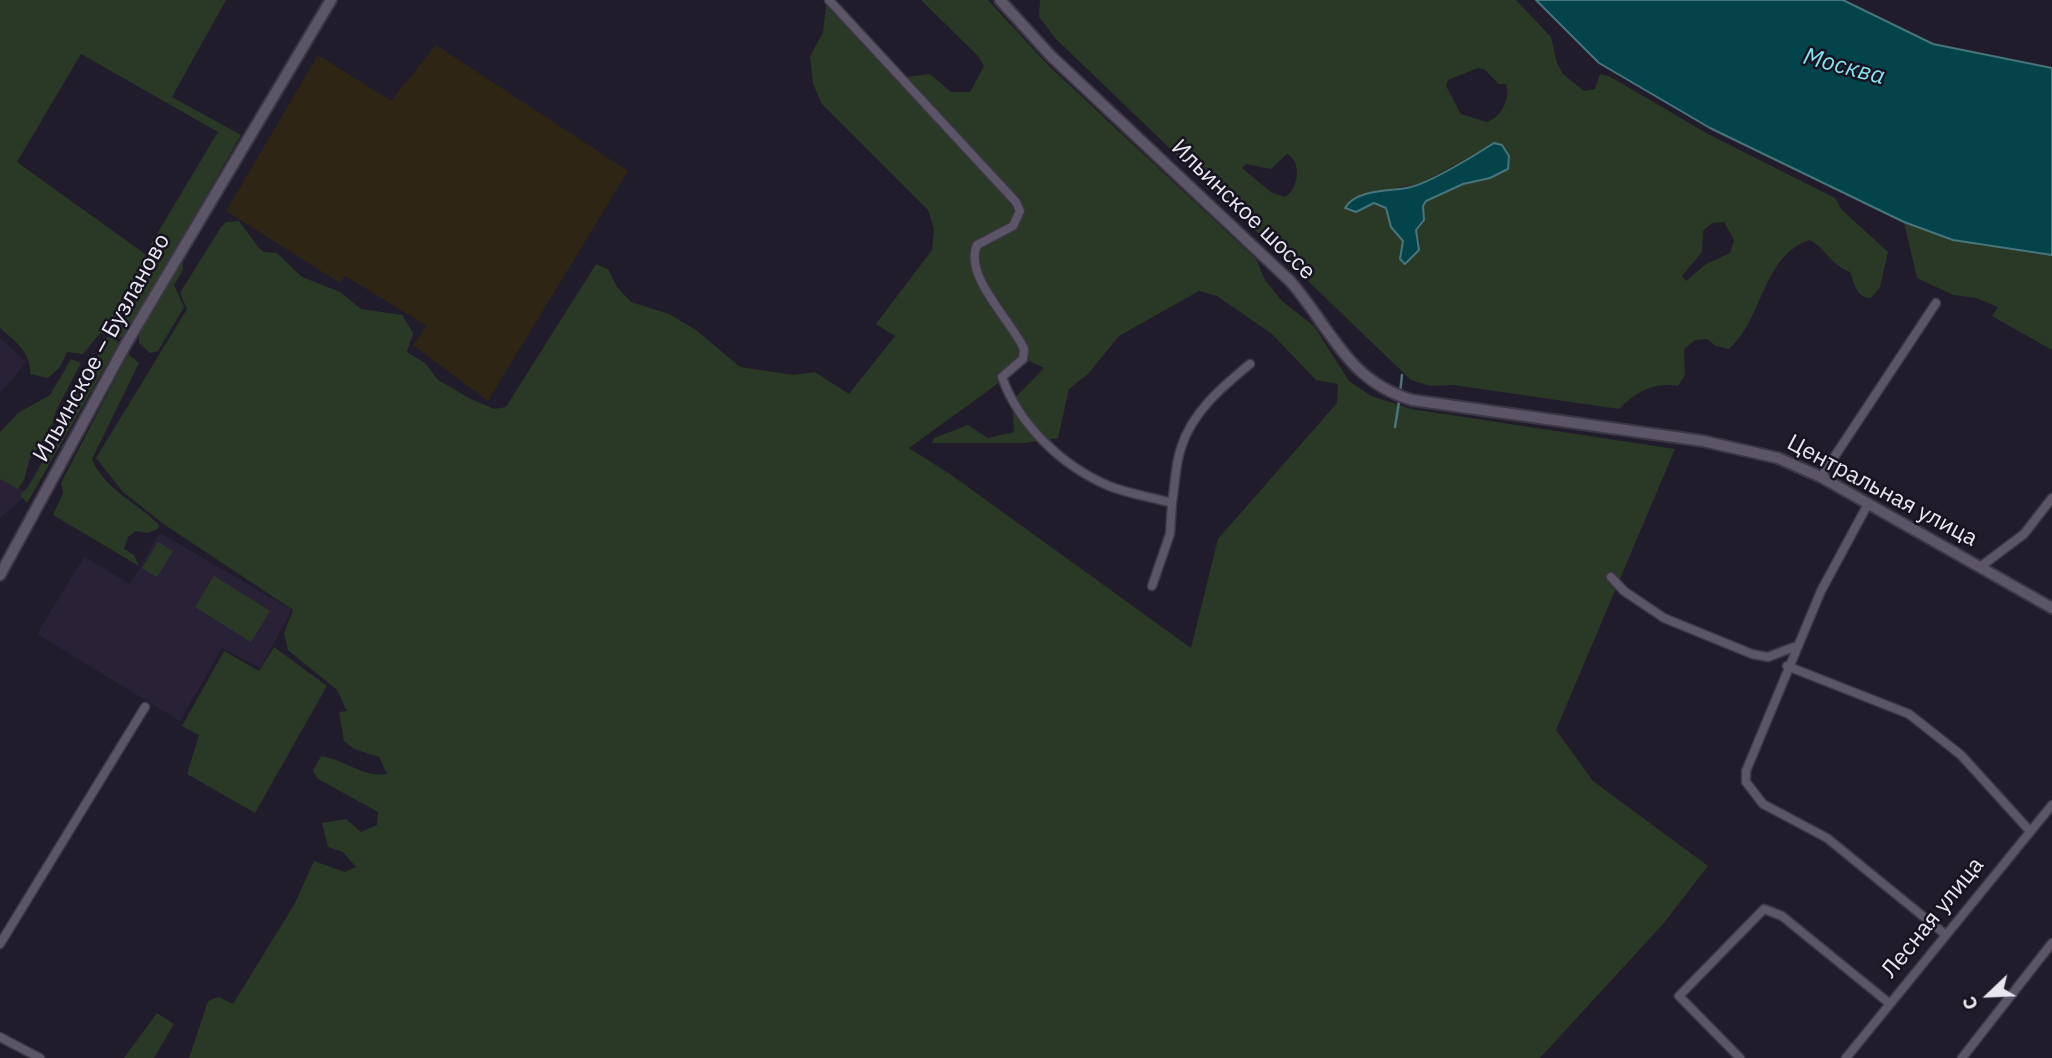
<!DOCTYPE html>
<meta charset="utf-8">
<style>
body{margin:0}
#map{position:relative;width:2052px;height:1058px;overflow:hidden;background:#211c2b;font-family:"IBM Plex Sans",sans-serif}
canvas{display:block}
.north{position:absolute;left:1954px;top:960px;width:70px;height:70px;-webkit-text-stroke:5px #171321;paint-order:stroke;rotate:247deg;font-size:19px;font-weight:700;line-height:28px;text-align:center;color:#e9e6f0}
.north::after{content:'';display:block;margin:auto;width:24px;height:32px;background:#e9e6f0;clip-path:polygon(50% 0,100% 100%,50% 72%,0 100%)}
</style>
<div id="map">
<canvas width="2052" height="1058"></canvas>
<div class="north">С</div>
</div>
<script>
const c = document.querySelector('canvas').getContext('2d');
c.lineJoin = 'round';
function fillPath(path, color) { c.fillStyle = color; c.fill(path, 'evenodd'); }
function trace(path, color, width, dash) { c.strokeStyle = color; c.lineWidth = width; c.lineCap = dash ? 'butt' : 'round'; c.setLineDash(dash || []); c.stroke(path); }
function label(font, color, halo, rows, align = 'center') {
  c.font = font + ' "IBM Plex Sans",sans-serif'; c.lineWidth = 5; c.setLineDash([]); c.textBaseline = 'middle'; c.strokeStyle = halo; c.fillStyle = color; for (const [text, x, y, turn = 0] of rows) {
    c.save(); c.translate(x, y); c.rotate((+turn || 0) * Math.PI / 180); c.textAlign = isNaN(turn) ? turn : align; if (halo) c.strokeText(text, 0, 0); c.fillText(text, 0, 0); c.restore();
  }
}
const commercial = new Path2D(`
 M436,45L628,171L488,401L413,345L427,326L345,276L340,283L226,211L318,55L391,101Z`);
const built = new Path2D(`
 M0,338L26,362L0,394Z
 M0,479L29,493L0,518Z
 M160,533L292,610L260,668L222,648L180,721L37,634L84,557L130,584Z`);
const green = new Path2D(`
 M0,0H226L172,97L241,135L126,335L120,338L100,333L83,354L67,352L60,367L48,378L30,374C32,353 14,340 0,328ZM81,54L218,132L145,254L17,162Z
 M921,0H988L1048,65L1256,259L1265,280L1282,301L1314,326L1349,381L1371,396L1411,409L1675,449L1556,730L1593,781L1708,866L1663,924L1540,1058H189L208,1001L219,997L233,1004L294,905L314,861L345,872L356,867L343,852L328,847L322,823L346,819L361,832L377,825L378,812L318,779L313,771L321,756C343,759 367,779 387,774L379,757L354,749L344,741L339,712L347,711L337,690L288,650L284,633L293,610L165,525L123,492L96,458L187,309L180,293L221,227L226,222L239,221L258,247L264,252L277,253L302,277L340,292L361,309L402,315L413,333L407,352L425,363L438,380L469,398L494,409L506,407L596,264L608,269L617,287L631,302L669,314L696,330L740,367L794,375L815,372L849,394L895,336L876,324L932,250L934,229L928,210L822,104L813,84L810,56L823,33L826,5L897,78L930,74L951,92H970L984,66L978,56ZM1199,291L1217,296L1272,334L1316,380L1338,384L1337,403L1218,539L1191,648L950,474L909,448L1029,361L1044,368L1012,401L1014,432L988,438L968,425L934,438L932,443H1024L1058,438L1069,389L1088,374L1119,336Z
 M1040,0H1516L1551,37L1557,63L1563,74L1584,91L1595,89L1600,74L1609,76L1708,134L1835,198L1842,210L1888,252L1880,287L1871,298C1857,299 1854,283 1850,272C1831,265 1826,249 1810,240C1762,255 1764,318 1729,349L1716,346L1707,339L1695,340L1684,349L1685,375L1678,386C1653,382 1636,392 1619,409L1453,385L1430,386L1411,380L1056,39L1039,17ZM1478,68L1484,69L1499,84H1506C1511,99 1501,117 1487,122L1461,114L1446,86L1448,80ZM1494,143L1490,178L1463,184L1426,201L1423,206V220L1416,230L1420,244L1401,253L1403,241L1391,227L1389,214L1381,204L1367,205L1366,194L1422,183ZM1287,154C1302,161 1299,189 1285,197L1272,193L1242,168L1246,164L1271,169ZM1724,222L1734,240L1730,253L1706,264L1686,281L1682,276L1702,252L1703,231L1712,223Z
 M1904,222L1953,240L2052,255V350L1992,316L1998,307L1976,298L1953,295L1917,278Z
 M183,259V270L174,285L184,307L158,351L150,353L139,343V335Z
 M109,336L117,340L118,345L27,503L20,495L28,487L57,436L69,402L98,356L99,345Z
 M128,354L139,363L92,459C104,489 138,503 159,525L158,529L147,533L136,531L128,537L124,549L134,555L139,566L53,515L63,493L61,483Z
 M71,359L81,363L56,411L50,432L30,458L24,480L18,489L0,479V432L18,413L50,395Z
 M158,542L173,551L157,577L142,568Z
 M214,576L270,611L251,642L195,607Z
 M274,647L327,686L255,813L187,774L199,735L182,726L224,651L259,671Z
 M157,1013L174,1024L154,1058H124Z`);
const water = new Path2D(`
 M1536,0H1843L1933,44L2052,68V255L1953,240L1904,222L1710,128L1599,63Z
 M1494,143L1502,145L1509,156L1508,169L1490,178L1463,184L1426,201L1423,206L1424,220L1416,230L1419,250L1405,264L1400,259L1403,241L1391,227L1386,208L1374,203L1356,212L1345,208C1357,188 1392,192 1411,187C1432,182 1475,155 1494,143Z`);
const stream = new Path2D(`
 M1400,393L1402,375
 M1395,427L1399,402`);
const street = new Path2D(`
 M829,0L1016,202L1020,211L1013,226L977,245C963,276 1012,321 1024,349L1023,359L1002,377C1019,425 1062,466 1109,486C1129,494 1152,497 1172,503C1175,485 1175,465 1181,448C1192,412 1222,387 1250,364
 M1821,477L1936,303
 M1868,504L1821,591L1746,771V782L1763,804L1827,838L1946,935
 M1980,567L2024,534L2052,498
 M1611,577L1624,591L1664,618L1752,654L1768,657L1794,647
 M1152,586L1170,534L1172,503
 M1787,666L1909,714L1961,755L2029,830
 M0,944L145,707
 M0,1037L40,1058
 M1740,1058L1679,996L1764,909L1782,916L1889,1003
 M1846,1058L2052,805
 M1962,1058L2052,943`);
const secondary = new Path2D(`
 M1000,0L1051,56L1290,281C1332,329 1346,380 1412,400L1703,441L1778,458L1821,477L2052,608
 M0,575L126,344L331,0`);
const streetNames = [
 ["Ильинское шоссе",1243,210,44],
 ["Ильинское – Бузланово",102,348,-61],
 ["Центральная улица",1882,491,28],
 ["Лесная улица",1933,918,-51]
];
const waterNames = [
 ["Москва",1844,67,15]
];
fillPath(commercial, '#2e2515');
fillPath(built, '#292237');
fillPath(green, '#293925');
fillPath(water, '#03444b');
trace(water, '#48757c', 2);
trace(stream, '#48757c', 2.5);
trace(street, '#3b3744', 11);
trace(secondary, '#3b3744', 14);
trace(street, '#5b5567', 8);
trace(secondary, '#5b5567', 10);
label('23px', '#e9e6f0', '#171321', streetNames);
label('italic 24px', '#87e2ee', '#171321', waterNames);
</script>
